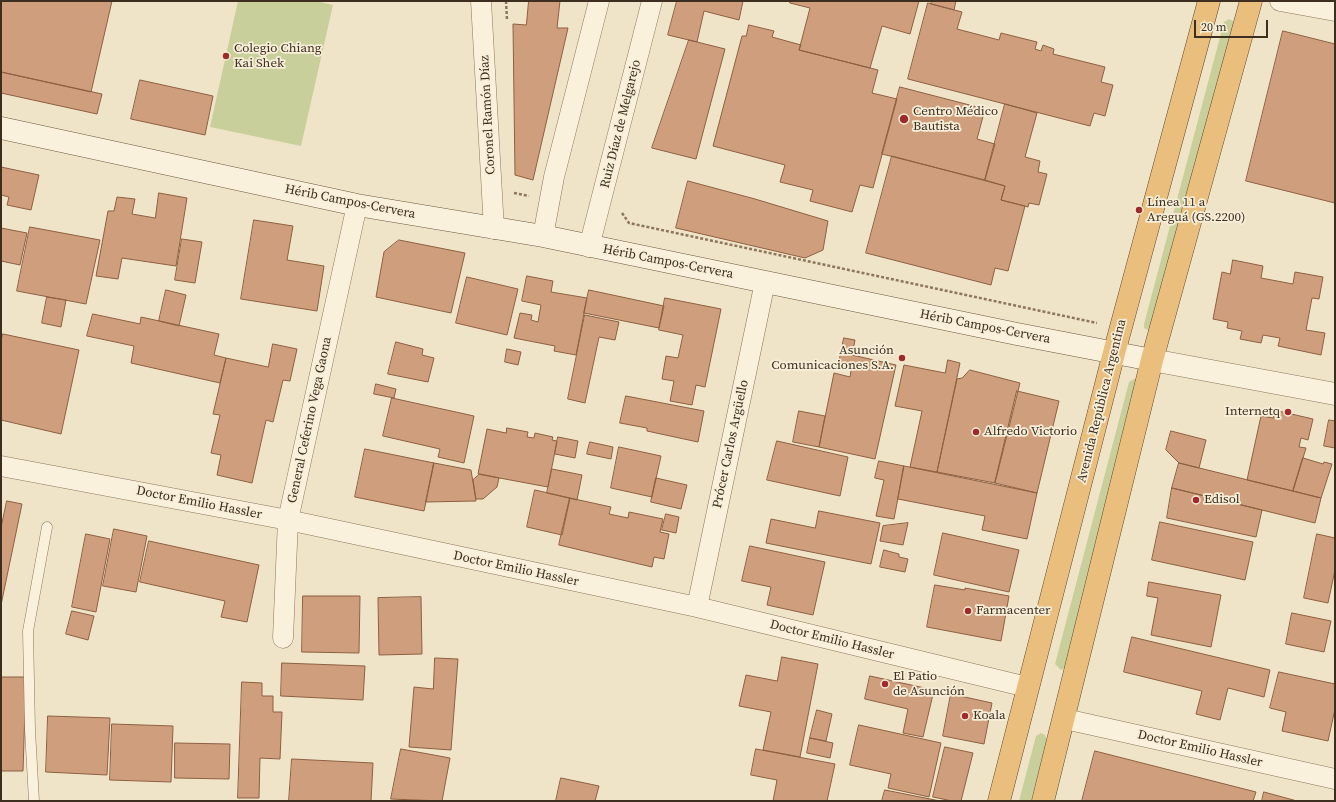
<!DOCTYPE html>
<meta charset="utf-8">
<style>
body{margin:0}
#map{position:relative;width:1336px;height:802px;overflow:hidden;background:#f0e4c8;font-family:"Source Serif 4",serif}
canvas{display:block}
.frame{position:absolute;inset:0;border:2px solid #3d2e20;pointer-events:none}
.scale{position:absolute;left:1194px;top:20px;width:74px;height:18px;box-sizing:border-box;border:2px solid #3d2e20;border-top:0;padding-left:5px;font-size:12px;line-height:14px;white-space:nowrap;color:#3d2e20;-webkit-text-stroke:3px #f7eed8;paint-order:stroke}
</style>
<div id="map">
<canvas width="1336" height="802"></canvas>
<div class="frame"></div>
<div class="scale">20 m</div>
</div>
<script>
const c = document.querySelector('canvas').getContext('2d');
c.lineJoin = 'round';
function fillPath(path, color) { c.fillStyle = color; c.fill(path, 'evenodd'); }
function trace(path, color, width, dash) { c.strokeStyle = color; c.lineWidth = width; c.lineCap = dash ? 'butt' : 'round'; c.setLineDash(dash || []); c.stroke(path); }
function label(font, color, halo, rows, align = 'center') {
  c.font = font + ' "Source Serif 4",serif'; c.lineWidth = 3.5; c.setLineDash([]); c.textBaseline = 'middle'; c.strokeStyle = halo; c.fillStyle = color; for (const [text, x, y, turn = 0] of rows) {
    c.save(); c.translate(x, y); c.rotate((+turn || 0) * Math.PI / 180); c.textAlign = isNaN(turn) ? turn : align; if (halo) c.strokeText(text, 0, 0); c.fillText(text, 0, 0); c.restore();
  }
}
const green = new Path2D(`
 M238,1H316L333,5L301,146L210,127Z
 M1229,19L1233,21L1234,25L1150,331L1144,328V324L1224,22Z
 M1134,379H1138L1066,667L1061,670L1055,664L1129,382Z
 M1041,733L1045,735L1047,740L1031,801H1019L1036,736Z`);
const building = new Path2D(`
 M1,1H112L91,92L1,72Z
 M529,1H560L557,28H568L533,180L515,175L513,24L526,25Z
 M677,1H743L739,20L704,11L697,42L668,35Z
 M790,1H919L910,34L882,26L870,68L799,50L810,8L790,3Z
 M932,1H956L954,10L931,4Z
 M928,3L962,12L957,29L999,40L1001,33L1037,42L1035,49L1041,51L1043,45L1054,49L1053,54L1105,67L1101,82L1113,85L1105,116L1094,113L1090,126L908,79Z
 M749,25L774,31L772,37L801,45L799,50L878,70L872,93L897,99L873,188L860,185L852,212L810,201L813,190L780,182L785,165L713,146L742,36H746Z
 M1283,31L1335,44V203L1246,181Z
 M689,40L725,49L696,159L652,148Z
 M1,72L102,94L97,114L1,93Z
 M140,80L213,96L205,135L131,119Z
 M900,87L985,109L977,139L995,144L985,180L882,154Z
 M1005,104L1037,113L1025,157L1040,161L1038,172L1047,174L1039,205L1029,203L1028,207L1001,200L1005,186L985,180Z
 M892,156L1005,186L1001,200L1025,206L1008,271L995,268L991,285L866,253Z
 M1,167L39,175L31,210L7,205L9,197L1,195Z
 M688,181L755,199L828,221L823,250L805,258L676,228Z
 M159,193L187,198L176,266L122,258L118,279L96,276L108,211H114L117,197L135,199L132,214L155,218Z
 M254,220L293,226L287,260L324,266L317,311L241,299Z
 M30,227L100,240L86,304L17,291Z
 M1,228L27,233L20,265L1,261Z
 M182,239L202,242L195,283L175,280Z
 M399,240L465,253L451,313L376,297L384,252Z
 M1233,260L1263,266L1261,278L1293,284L1295,272L1323,277L1319,299L1312,298L1306,330L1325,333L1321,355L1278,346L1280,338L1263,335L1261,343L1240,339L1242,331L1227,328L1228,322L1213,319L1222,272L1230,274Z
 M527,276L553,281L551,292L587,298L576,355L554,351L555,346L514,338L520,313L532,315L531,320L538,322L541,305L522,301Z
 M467,277L518,289L507,335L456,323Z
 M166,290L186,295L179,326L159,321Z
 M589,290L664,306L659,328L584,313Z
 M47,297L66,300L61,327L42,323Z
 M665,298L721,309L705,387L696,385L692,405L670,401L674,381L662,379L666,356L678,358L683,335L659,330Z
 M93,314L140,324L141,317L219,334L214,355L226,358L220,383L131,363L134,346L87,336Z
 M585,315L619,322L615,340L599,337L585,403L568,399Z
 M3,334L79,350L61,434L1,420V341Z
 M844,338L855,340L852,355L896,365L875,459L819,447L834,373L850,377L852,365L839,363Z
 M396,342L423,349L422,355L434,358L428,382L388,374Z
 M273,344L297,349L290,381L283,380L273,422L266,420L252,483L217,475L221,455L211,453L220,415L213,414L226,358L268,367Z
 M507,349L521,352L518,365L505,362Z
 M948,360L960,363L937,472L910,467L922,411L895,406L904,365L945,373Z
 M970,370L1020,383L995,483L937,472L957,379L962,378Z
 M376,384L396,389L394,398L374,394Z
 M1017,391L1059,401L1037,493L995,483Z
 M626,396L704,411L698,442L647,431V428L620,423Z
 M392,398L474,416L464,463L438,457L440,449L383,436Z
 M1274,410L1313,419L1308,440L1301,438L1299,447L1306,448L1293,491L1247,480L1261,416L1273,418Z
 M799,411L825,416L819,447L793,442Z
 M1329,420L1335,421V448L1324,446Z
 M507,428L528,432L527,437L534,438L535,433L553,437L552,440L557,441L548,487L478,474L487,429L506,433Z
 M1171,431L1206,440L1199,468L1179,463L1166,450Z
 M558,437L578,441L575,458L555,454Z
 M777,441L848,457L840,496L767,480Z
 M590,442L613,447L611,459L587,454Z
 M619,447L661,456L652,497L611,488Z
 M365,449L434,463L424,511L355,497Z
 M1303,458L1323,464L1324,462L1332,464L1321,498L1293,491Z
 M879,461L904,466L894,519L876,516L884,480L875,478Z
 M434,463L471,470L476,501L426,502Z
 M1179,463L1321,498L1315,523L1172,488Z
 M904,466L1037,493L1027,539L982,530L985,516L898,499Z
 M552,469L582,475L577,500L547,493Z
 M480,474L499,478L497,487L483,499H476L473,480Z
 M656,478L687,485L681,509L651,502Z
 M1172,488L1262,510L1256,537L1167,518Z
 M535,490L570,498L562,535L527,527Z
 M570,498L611,507L609,514L628,518L629,512L663,519L660,532L669,534L664,559L654,557L652,567L559,545Z
 M7,501L22,504L1,605V528Z
 M819,511L880,523L871,564L766,543L771,519L815,528Z
 M666,514L679,517L676,533L662,530Z
 M1160,522L1253,542L1245,580L1152,560Z
 M908,523L903,545L880,541L883,526Z
 M114,529L147,536L136,592L103,586Z
 M943,533L1019,550L1009,592L934,575Z
 M86,534L110,539L96,612L72,607Z
 M1317,534L1335,538V570L1328,603L1304,598Z
 M149,541L259,565L247,622L221,617L225,601L140,582Z
 M750,546L825,562L813,615L767,605L771,587L742,581Z
 M884,550L899,554V557L908,559L905,572L880,567Z
 M1149,582L1221,595L1211,647L1151,635L1158,598L1147,596Z
 M935,585L965,590V588L1009,596L1001,641L927,627Z
 M303,596H360L359,653L302,652Z
 M421,597L422,654L379,655L378,598Z
 M72,611L94,616L88,640L66,634Z
 M1292,613L1331,621L1324,652L1286,644Z
 M1132,637L1270,670L1264,697L1228,688L1220,720L1196,714L1202,691L1124,672Z
 M782,657L818,664L800,757L763,750L771,712L739,706L746,675L777,681Z
 M435,658L458,659L451,750L409,747L414,687L433,689Z
 M282,663L365,666L363,700L281,696Z
 M1279,672L1335,684V709L1328,741L1282,731L1286,712L1270,708Z
 M870,676L934,690L923,737L903,733L908,709L865,699Z
 M1,677H26L23,771H1Z
 M242,682L262,683V696H273V712H282L280,759L260,758L259,798H238Z
 M951,694L992,703L984,744L943,736Z
 M817,710L832,714L826,741L810,738Z
 M48,716L110,718L107,775L46,772Z
 M112,724L173,726L171,782L110,780Z
 M859,725L941,743L929,797L888,788L891,774L850,765Z
 M810,738L833,743L830,758L807,753Z
 M175,743L230,744L229,779L175,778Z
 M945,747L973,753L961,801H952L933,797Z
 M401,749L450,758L442,801L391,799Z
 M756,749L835,764L827,801H773L777,780L751,775Z
 M1095,751L1256,792L1253,801H1082Z
 M292,759L373,763L371,801H289Z
 M561,778L599,786L595,801H556Z
 M885,790L940,801H882Z
 M1264,792L1297,801H1262Z`);
const path = new Path2D(`
 M506,1L507,20
 M514,193L529,196
 M622,213L629,223L1097,323`);
const service = new Path2D(`
 M34,801L30,730L28,631L47,527`);
const minor = new Path2D(`
 M481,1L494,229
 M1280,1L1335,11
 M543,236L554,177L599,1
 M589,247L652,1
 M1,466L288,520L697,607L1027,687
 M697,607L765,282
 M283,638L288,520L357,205
 M1065,719L1335,779`);
const tertiary = new Path2D(`
 M1152,360L1335,394`);
const secondary = new Path2D(`
 M1,128L357,205L543,236L1017,334L1152,360`);
const trunk = new Path2D(`
 M999,801L1114,353L1209,1
 M1043,801L1152,360L1251,1`);
const markers = [
 [226,56,4,"#9e2a2b"],
 [904,119,5,"#9e2a2b"],
 [1139,210,4,"#9e2a2b"],
 [902,358,4,"#9e2a2b"],
 [1288,412,4,"#9e2a2b"],
 [976,432,4,"#9e2a2b"],
 [1196,500,4,"#9e2a2b"],
 [968,611,4,"#9e2a2b"],
 [885,684,4,"#9e2a2b"],
 [965,716,4,"#9e2a2b"]
];
const poiNames = [
 ["Colegio Chiang",234,49],
 ["Kai Shek",234,64],
 ["Centro Médico",913,112],
 ["Bautista",913,127],
 ["Línea 11 a",1147,203],
 ["Areguá (GS.2200)",1147,218],
 ["Asunción",894,351,"right"],
 ["Comunicaciones S.A.",894,366,"right"],
 ["Internetq",1280,412,"right"],
 ["Alfredo Victorio",984,432],
 ["Edisol",1204,500],
 ["Farmacenter",976,611],
 ["El Patio",893,677],
 ["de Asunción",893,692],
 ["Koala",973,716]
];
const streetNames = [
 ["Coronel Ramón Díaz",488,115,-93],
 ["Ruiz Díaz de Melgarejo",621,124,-76],
 ["Hérib Campos-Cervera",350,202,11],
 ["Hérib Campos-Cervera",668,262,11],
 ["Hérib Campos-Cervera",985,327,11],
 ["Avenida República Argentina",1102,401,-76],
 ["General Ceferino Vega Gaona",310,420,-78],
 ["Prócer Carlos Argüello",731,444,-78],
 ["Doctor Emilio Hassler",199,503,11],
 ["Doctor Emilio Hassler",516,569,12],
 ["Doctor Emilio Hassler",832,640,14],
 ["Doctor Emilio Hassler",1200,749,13]
];
fillPath(green, '#c9cf9b');
fillPath(building, '#cf9f7d');
trace(building, '#8d5f41', 1);
trace(service, '#8d765c', 11);
trace(minor, '#8d765c', 21);
trace(tertiary, '#8d765c', 23);
trace(secondary, '#6f573f', 23);
trace(trunk, '#5b4430', 23);
trace(path, '#8d765c', 2.5, [3, 2]);
trace(service, '#faf1dc', 10);
trace(minor, '#faf1dc', 20);
trace(tertiary, '#faf1dc', 22);
trace(secondary, '#faf1dc', 22);
trace(trunk, '#eabe7c', 22);
for (const [x, y, r, color] of markers) { const dot = new Path2D(); dot.arc(x, y, r, 0, 2 * Math.PI); c.fillStyle = color; c.fill(dot); trace(dot, '#f7eed8', 1.5); }
label('13px', '#3d2e20', '#f7eed8', poiNames, 'left');
label('13px', '#3d2e20', '#f7eed8', streetNames);
</script>
